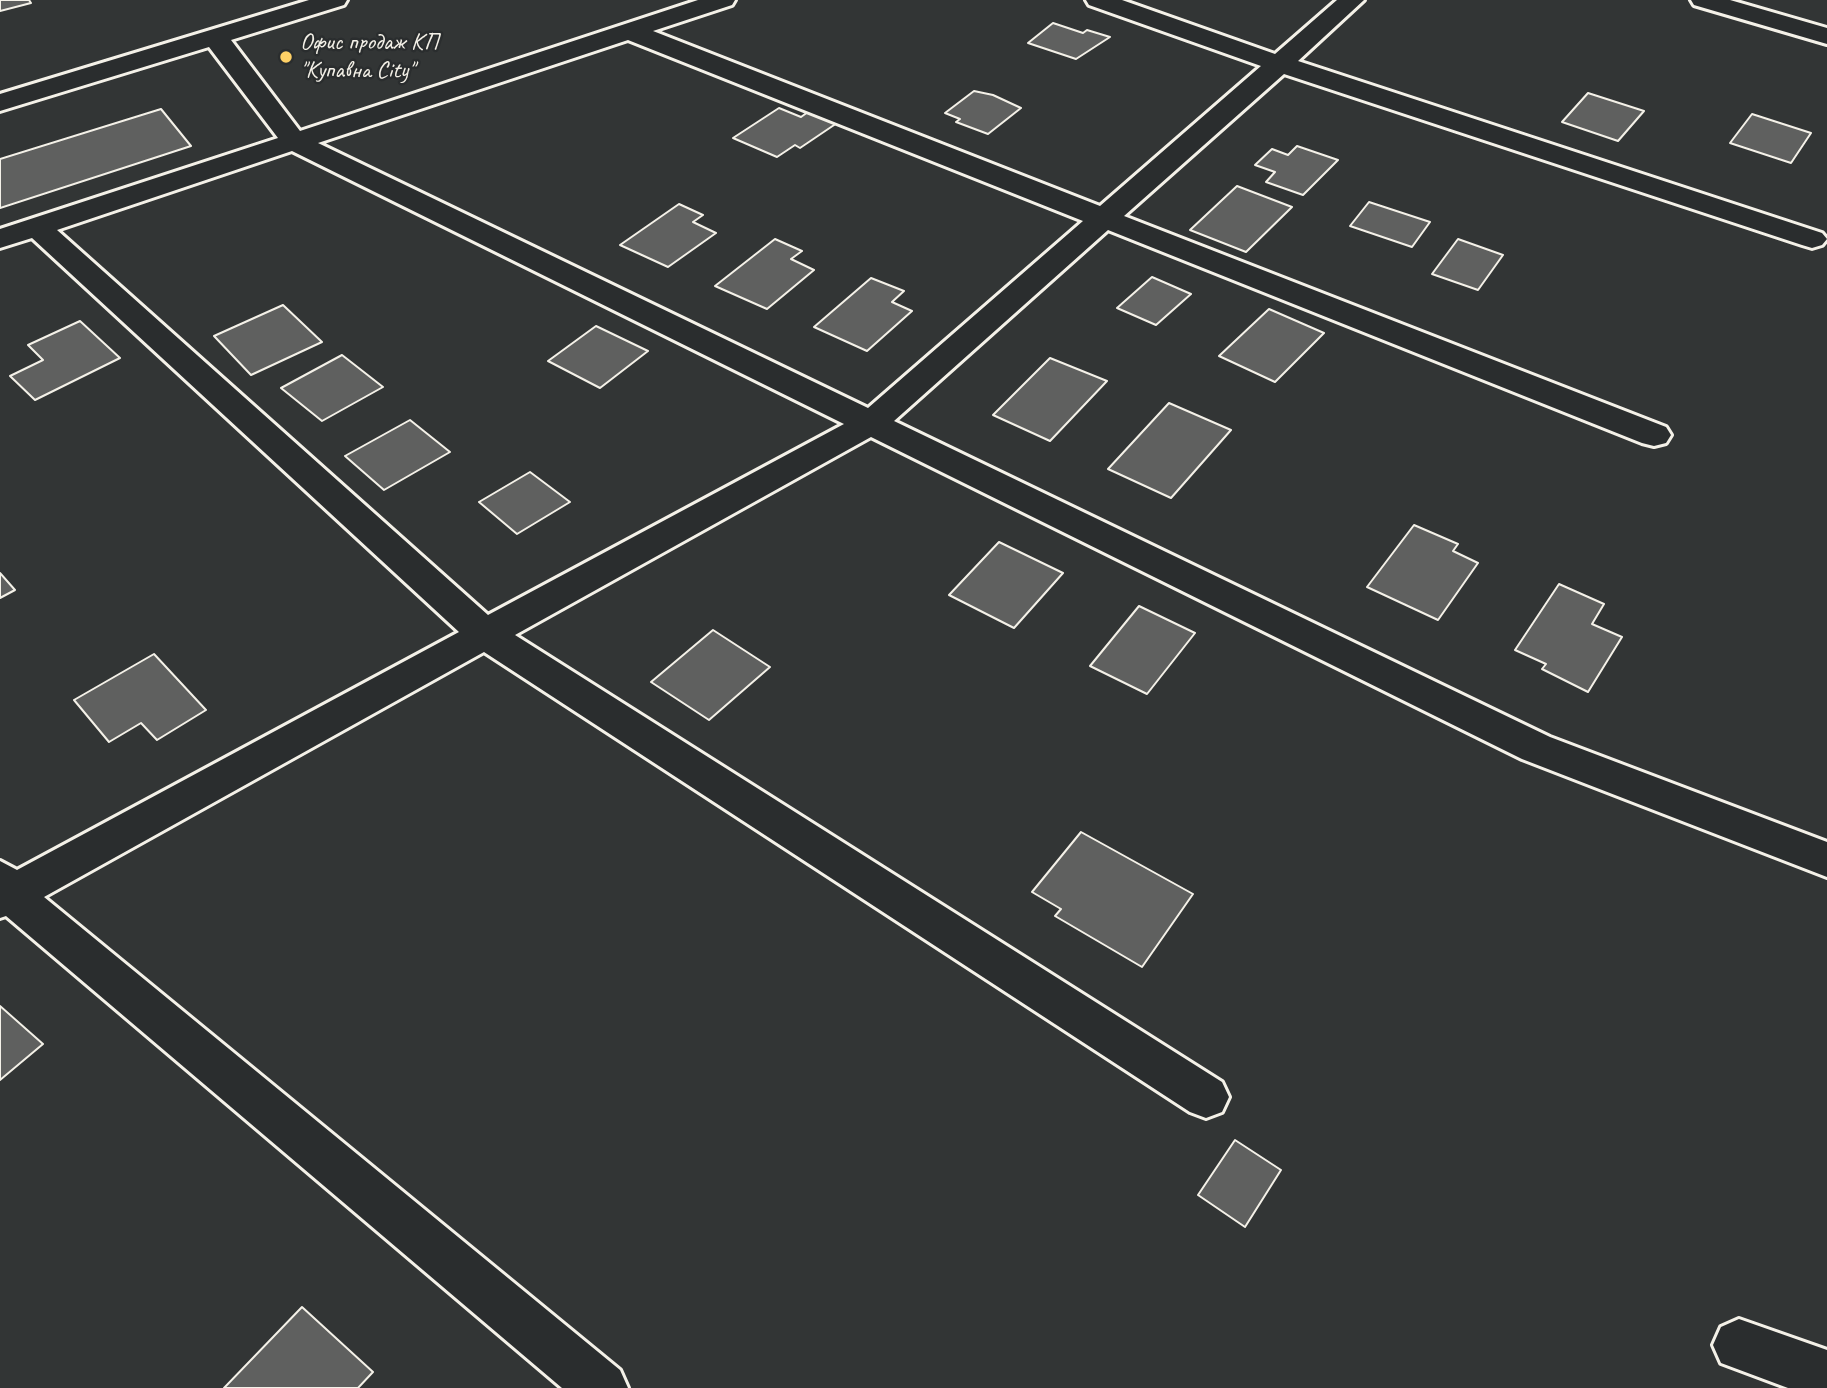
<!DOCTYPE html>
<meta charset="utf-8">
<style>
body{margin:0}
canvas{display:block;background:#323535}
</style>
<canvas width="1827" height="1388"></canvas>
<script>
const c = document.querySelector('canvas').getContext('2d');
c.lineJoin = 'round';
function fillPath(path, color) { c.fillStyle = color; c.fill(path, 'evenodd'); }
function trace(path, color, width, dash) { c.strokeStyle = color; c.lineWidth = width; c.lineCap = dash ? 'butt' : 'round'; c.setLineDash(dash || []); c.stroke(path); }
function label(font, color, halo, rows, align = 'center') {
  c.font = font + ' Caveat,sans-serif'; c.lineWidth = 5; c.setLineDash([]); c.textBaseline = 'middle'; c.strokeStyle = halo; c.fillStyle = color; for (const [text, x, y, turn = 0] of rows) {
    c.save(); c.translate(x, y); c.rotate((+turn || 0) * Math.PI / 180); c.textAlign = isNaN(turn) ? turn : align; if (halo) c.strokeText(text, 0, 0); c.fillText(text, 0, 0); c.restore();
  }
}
const building = new Path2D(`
 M0,0H29L31,3L0,11Z
 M1053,23L1083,33L1087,30L1110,37L1076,59L1028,43Z
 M974,91L993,95L1021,108L988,134L956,122L960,119L945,113Z
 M1588,93L1644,111L1618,141L1562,122Z
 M779,108L801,117L812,109L840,121L800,148L795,145L777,157L733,138Z
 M161,109L191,146L0,208V159Z
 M1752,114L1811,133L1791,163L1730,143Z
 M1297,146L1338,160L1303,195L1266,182L1275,172L1255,165L1272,149L1288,155Z
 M1237,186L1292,207L1246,252L1190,230Z
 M1369,202L1430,222L1412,247L1350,226Z
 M679,204L703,215L693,222L716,233L668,267L620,245Z
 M775,239L802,251L791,259L814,270L767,309L715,286Z
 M1458,239L1503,255L1478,290L1432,274Z
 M1152,277L1191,294L1156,325L1117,308Z
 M871,278L904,291L892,302L912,311L867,351L814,327Z
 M283,305L322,342L251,375L214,336Z
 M1269,309L1324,333L1275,382L1219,356Z
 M80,321L120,358L35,400L10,376L43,360L28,345Z
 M596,326L648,351L600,388L548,361Z
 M342,355L383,387L322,421L281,388Z
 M1050,358L1107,381L1050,441L993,415Z
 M1169,403L1231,430L1171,498L1108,469Z
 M410,420L450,452L384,490L345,456Z
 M530,472L570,502L517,534L479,502Z
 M1414,525L1458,544L1453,551L1478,563L1438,620L1367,587Z
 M999,542L1063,573L1014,628L949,595Z
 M0,573L15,590L0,598Z
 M1559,584L1604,604L1592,624L1622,637L1588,692L1542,669L1546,664L1515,650Z
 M1139,606L1195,633L1147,694L1090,666Z
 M713,630L770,667L709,720L651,682Z
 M154,654L206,710L157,740L141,723L109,742L74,700Z
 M1081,832L1193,894L1142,967L1055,916L1061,909L1032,892Z
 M0,1006L43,1044L0,1080Z
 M1235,1140L1281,1170L1245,1227L1198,1195Z
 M302,1307L373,1372L358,1388H224Z`);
const minor = new Path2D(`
 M309,0H347L344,5L231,40L300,131L698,0H735L732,5L653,31L1100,206L1261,66L1089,5L1086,0H1122L1275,54L1337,0H1364L1298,61L1822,233L1827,239L1822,245L1812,248L1802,245L1284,74L1124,216L1666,427L1671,435L1666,443L1654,446L1642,443L1108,230L894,421L1550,737L1827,842V877L1522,759L871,437L515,635L1222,1082L1229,1097L1222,1112L1206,1118L1190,1112L484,652L44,897L620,1370L628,1388H562L6,916L0,918V861L17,870L459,632L32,238L0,248V229L278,138L209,47L0,111V94ZM628,40L1083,221L868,408L318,143ZM292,151L844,424L488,615L57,230Z
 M1691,0H1730L1827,28V44L1694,5Z
 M1739,1319L1827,1350V1388H1788L1721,1363L1713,1345L1721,1327Z`);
const markers = [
 [286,57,7,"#ffd166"]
];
const farPoinames = [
 ["Офис продаж КП",300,43],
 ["\"Купавна City\"",300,71]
];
fillPath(building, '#5f605f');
trace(building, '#f4f1e8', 2);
trace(minor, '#f4f1e8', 6);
fillPath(minor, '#2a2d2e');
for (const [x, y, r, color] of markers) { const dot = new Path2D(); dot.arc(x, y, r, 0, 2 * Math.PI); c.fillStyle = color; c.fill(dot); trace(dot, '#2a2d2e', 2.5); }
label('24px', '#f4f1e8', '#2a2d2e', farPoinames, 'left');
</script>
